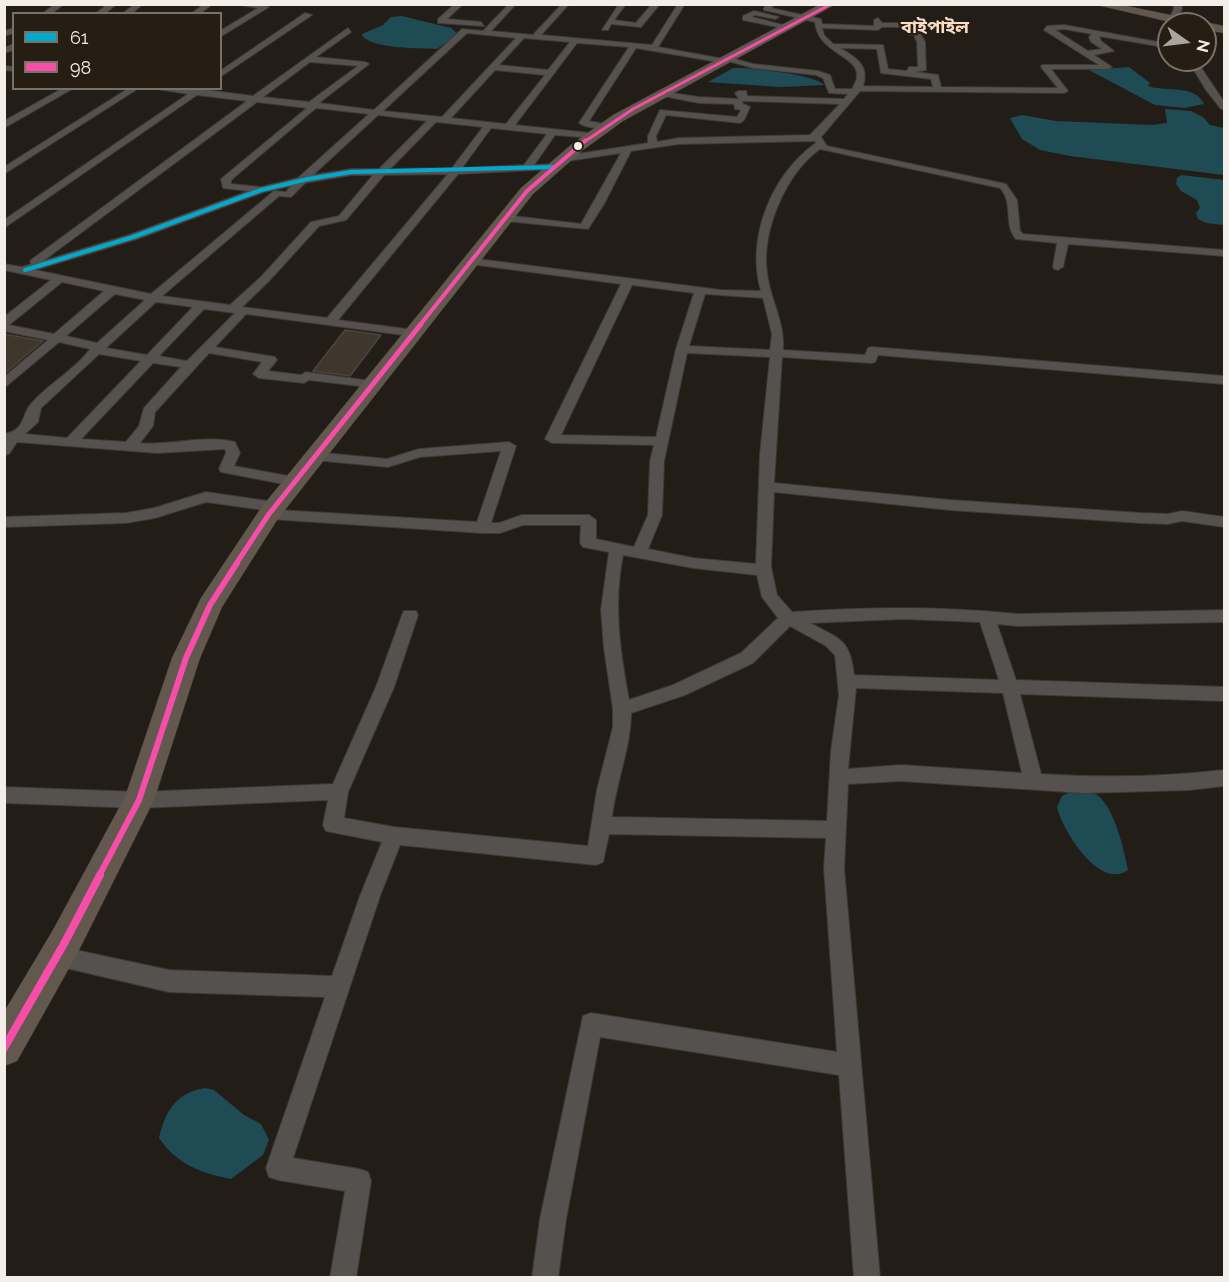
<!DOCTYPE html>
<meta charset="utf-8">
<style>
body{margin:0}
#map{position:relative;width:1229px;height:1282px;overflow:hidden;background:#221d17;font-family:Raleway,sans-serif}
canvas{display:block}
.frame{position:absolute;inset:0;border:6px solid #f4eee8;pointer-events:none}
.legend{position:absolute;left:12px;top:12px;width:210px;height:78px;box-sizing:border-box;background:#261d13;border:2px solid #787168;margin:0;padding:8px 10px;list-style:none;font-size:18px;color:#f4eee8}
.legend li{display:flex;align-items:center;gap:12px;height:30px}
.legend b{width:30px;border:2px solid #787168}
.north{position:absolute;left:1157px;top:12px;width:60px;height:60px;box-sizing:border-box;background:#261d13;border:2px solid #787168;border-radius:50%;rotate:104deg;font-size:16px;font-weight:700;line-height:24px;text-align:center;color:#f4eee8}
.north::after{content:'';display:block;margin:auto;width:21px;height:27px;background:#aaa59f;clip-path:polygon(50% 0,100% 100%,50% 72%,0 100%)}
</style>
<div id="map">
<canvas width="1229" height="1282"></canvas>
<div class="frame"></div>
<ul class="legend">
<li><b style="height:8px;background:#00a9ce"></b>61</li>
<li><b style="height:8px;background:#f54da8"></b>98</li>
</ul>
<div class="north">N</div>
</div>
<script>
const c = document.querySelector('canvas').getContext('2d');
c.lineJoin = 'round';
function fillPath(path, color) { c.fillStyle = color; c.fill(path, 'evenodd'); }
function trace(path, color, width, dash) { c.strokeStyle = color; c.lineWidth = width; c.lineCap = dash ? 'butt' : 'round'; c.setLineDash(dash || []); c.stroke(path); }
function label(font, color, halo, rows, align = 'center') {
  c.font = font + ' Raleway,"Noto Sans Bengali",sans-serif'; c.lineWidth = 5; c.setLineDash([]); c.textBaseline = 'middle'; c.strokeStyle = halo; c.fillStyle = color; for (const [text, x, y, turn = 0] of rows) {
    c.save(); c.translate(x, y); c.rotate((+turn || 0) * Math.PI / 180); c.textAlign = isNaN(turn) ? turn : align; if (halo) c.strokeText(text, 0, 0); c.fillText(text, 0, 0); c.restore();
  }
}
const water = new Path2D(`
 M402,16L451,28L458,34L437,49C418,48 377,49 363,37L362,34L383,25L391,17Z
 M1129,67L1150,83L1148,85L1151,87C1167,91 1196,85 1204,104L1185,108L1155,105L1089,70Z
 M733,68C747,67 819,75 824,85L781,87L708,82Z
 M1165,109L1191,111L1203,117L1210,125L1224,128V175L1070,156L1040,150L1022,139L1010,118L1022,115L1056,121L1152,125L1167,123Z
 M1181,175L1224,180V225L1206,223L1198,219L1196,213L1200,208L1197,200L1181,191L1176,184L1177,178Z
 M1072,791C1078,791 1085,790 1091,792C1113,798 1124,850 1128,870C1100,891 1062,830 1057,807L1062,796Z
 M205,1088L214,1090L244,1115L261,1124L269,1140L263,1155L231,1179C200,1173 177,1164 159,1138C165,1111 177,1092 205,1088Z`);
const building = new Path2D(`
 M345,330L381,335L350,376L313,371Z
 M4,334L43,341L4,374Z`);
const minor = new Path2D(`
 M55,4H64L51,14H42Z
 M108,4H117L104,14H95Z
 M135,4H143L131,14H122Z
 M204,4H212L200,14H191Z
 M234,4H261L269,7L220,37V31L258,8Z
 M455,4H463L447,19L481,22L484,26L438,23V19Z
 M509,4H516L491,31L533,35L562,4H569L541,35L652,45L678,4H685L658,47L724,59L728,57L753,64L818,71L830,75L835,89H852C874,55 818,59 815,22L764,10V8L767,4H775L771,8L821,19L822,24L874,26V20L878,18L882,23H913L915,31H919L925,42L926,70L915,72L938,75L941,87L1058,88L1041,67L1042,65H1099L1044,30L1047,26L1064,25L1169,44V48L1099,36L1101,41L1114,51L1094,55L1112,67L1108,69H1051L1068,91L1064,93L860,91L821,137L827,146L1006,184L1017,200L1020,231L1023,234L1224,250V256L1068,244L1063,267L1058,270L1054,269L1053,267L1057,243L1016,239C1003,225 1014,202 1000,188L820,149C786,173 761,231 767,273C770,299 785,322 783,350L865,355L868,348L872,347L1224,376V384L878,355L875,362L871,363L782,357L774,483L950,500L1141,513L1168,514L1182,511L1224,517V527L1182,521L1168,524L1141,523L950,510L774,492L771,567L777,595L792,612C867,607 942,606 1017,614L1224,610V622L1017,626L997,624L1016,680L1224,687V701L1020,694L1041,774C1102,778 1163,777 1224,770V786L1189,790L1084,793L901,781L848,784L844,868L880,1278H854L839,1075L600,1037L566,1219L558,1278H532L540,1219L583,1016L591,1013L837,1052L824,868L826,838L609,834L603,862L596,865L400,845L380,896L293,1158L359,1169L368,1172L371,1181L356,1278H330L345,1191L278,1180L269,1177L266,1168L325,997L169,992L57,966L50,963L46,956L50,949L57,946L169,970L332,976L360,896L382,842L326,831L323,825L328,800L139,808L4,803V787L139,792L333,784L376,687L402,615L404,611H416L418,615L394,687L348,792L344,818L394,827L588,846L597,790L613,727V709L604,648L601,610L609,552L583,547L580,543L581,525H523L500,533H482L269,519L262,514L264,510L206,502L155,518L126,523L4,527V517L126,513L154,508L206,492L274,502L279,504L281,507L279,510L477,522L501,451L420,457L388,467L314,460L307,456L314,452L387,459L419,449L509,442L516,446L491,523H499L522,515H589L596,520V539L634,547L648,515L650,461L654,445L552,443L545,439L621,284L470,264L465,261L470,258L721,290L761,291C746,238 771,175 816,143L815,141L679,144L631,151L604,204L588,229L505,221L500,218L505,215L581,224L621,153L561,162L556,159L558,157L648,143V136L660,110L737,117L741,110L735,109L734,104L699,103L658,95V91L699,97L739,99L735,93L739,91H746L747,96L844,99L848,94L829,93L823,78L816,75L753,68L728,61L724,63L636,48L589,121L609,125C603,130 585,128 579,123L629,47L577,43L515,125L590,133L593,134V138L555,135L534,165L552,164L557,167L555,169L458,174L338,320L414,330L420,334L418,337L246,314L215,347L275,357L277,360L268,371L301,375L306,372L371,381L375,382L377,385L375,388L309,380L304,383L259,378L253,374L262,362L209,353L155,412L153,426L140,443C171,446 204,434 235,442L240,453L234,466L299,478L301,481L299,484L294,486L221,472L219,469L226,453L225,449L157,453L17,442L9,454L4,455V434C26,430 21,415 31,404C48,384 75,370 90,349L59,342L4,388V377L48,340L4,331V317L51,280L4,270V264L22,267L32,264L30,262L31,260L247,101L197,95L4,228V220L188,94L151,88L198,89L253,96L348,28L351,32L316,57L365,62L369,64L319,103L374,110L462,29L483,31ZM907,27L909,35H914L917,42L918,67H909L907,71L888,69L883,45L833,44L824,35L822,28L878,30L882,27ZM1064,29L1092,34L1089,37L1091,42L1102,49L1088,51L1055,30ZM467,33L516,38L442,117L383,111ZM524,38L570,42L548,70L499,65ZM840,48L877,49L881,73L931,79L933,87L863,86C870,66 856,57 840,48ZM310,62L358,66L309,102L263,97ZM495,70L545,75L506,124L451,118ZM742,101L840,104L810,135L679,138L657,142L656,136L666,115L740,123L744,120L750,107L743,104ZM257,102L307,108L221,179L223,188L249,191L129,235L43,261ZM316,108L369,114L298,178L261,187L231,184V180ZM378,115L427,121L379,169H351L313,175ZM436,122L483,127L452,168L390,169ZM491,128L547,134L524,165L462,168ZM448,174L327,318L242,307L269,281L319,226L346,220L384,175ZM351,175H373L339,216L311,222L261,277L230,305L162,296L279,196L291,197L305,183ZM291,186L286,192L274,191L151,294L35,270L137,239L264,192ZM62,282L104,291L54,334L9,325ZM632,285L694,293L676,349L656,437L561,435ZM115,294L145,300L97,343L66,336ZM705,294L763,298L772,334L770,350L689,346ZM156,302L193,307L147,355L106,348ZM204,309L235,313L187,361L159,356ZM687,353L770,357L760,454L756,564L693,558L648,549L662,515L664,461ZM99,354L141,361L67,438L25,434L38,422L41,408ZM153,363L181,367L144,408L139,426L126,442L81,439ZM623,555L693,568L757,575L762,597L778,618L741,653L673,685L629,700C620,651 613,604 623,555ZM903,619L980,622L999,680L854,675C850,639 840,639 810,623ZM790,626L826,646L835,655L839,695L831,751L827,821L612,817C616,782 631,747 631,713L685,695L753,663ZM856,688L1003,693L1022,773L901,765L848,769Z
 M619,4H626L614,20L636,23L652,4L659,5L641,27L611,24L608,30H602Z
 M1173,4H1180L1182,8L1177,20L1173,22L1169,20L1174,8Z
 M754,11L779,17L775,19L755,15L752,17L791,27L787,29L743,20V16Z
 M305,13L312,15L220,77V71Z
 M14,28V33L4,36V31Z
 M11,45H14V50L4,53V48Z
 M1188,60H1196L1224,102V109H1221L1206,90Z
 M4,66L14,67V71L4,70Z
 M63,88H74L4,128V121Z
 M129,88H139L4,174V167Z`);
const trunk = new Path2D(`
 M821,4H836L623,121L583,150L533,194L277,520L222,607L200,658L154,800L77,954L17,1061L4,1066V1012L53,930L125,797L172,658L201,598L261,508L521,188L572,144L613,115Z
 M1093,4H1117L1224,26V33L1205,30V24H1179Z`);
const bus1 = new Path2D(`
 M25,270L133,237L261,190L308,179L351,172L552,167`);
const bus2Far4 = new Path2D(`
 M584,142L633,109L831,4`);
const bus2Far3 = new Path2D(`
 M420,325L527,191L586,140`);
const bus2Far2 = new Path2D(`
 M236,564L269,514L421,324`);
const bus2Far1 = new Path2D(`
 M99,876L139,800L186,658L210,605L237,563`);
const bus2 = new Path2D(`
 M4,1048L65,942L100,875`);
const markers = [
 [578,146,5,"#f4eee8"]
];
const farDistrictnames = [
 ["বাইপাইল",935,28]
];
fillPath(water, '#1f4b55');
fillPath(building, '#3f362c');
trace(building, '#494540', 1.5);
trace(minor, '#3d3935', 2);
trace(trunk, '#3d3935', 1);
fillPath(minor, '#55514e');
fillPath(trunk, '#63584e');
trace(bus1, '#00a9ce', 4);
trace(bus2Far4, '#f54da8', 3);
trace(bus2Far3, '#f54da8', 4);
trace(bus2Far2, '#f54da8', 5);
trace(bus2Far1, '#f54da8', 6);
trace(bus2, '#f54da8', 8);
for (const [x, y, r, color] of markers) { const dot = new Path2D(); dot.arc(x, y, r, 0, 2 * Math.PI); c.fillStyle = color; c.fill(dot); trace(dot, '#261d13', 2); }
label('bold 18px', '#f7dcc8', '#261d13', farDistrictnames);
</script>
